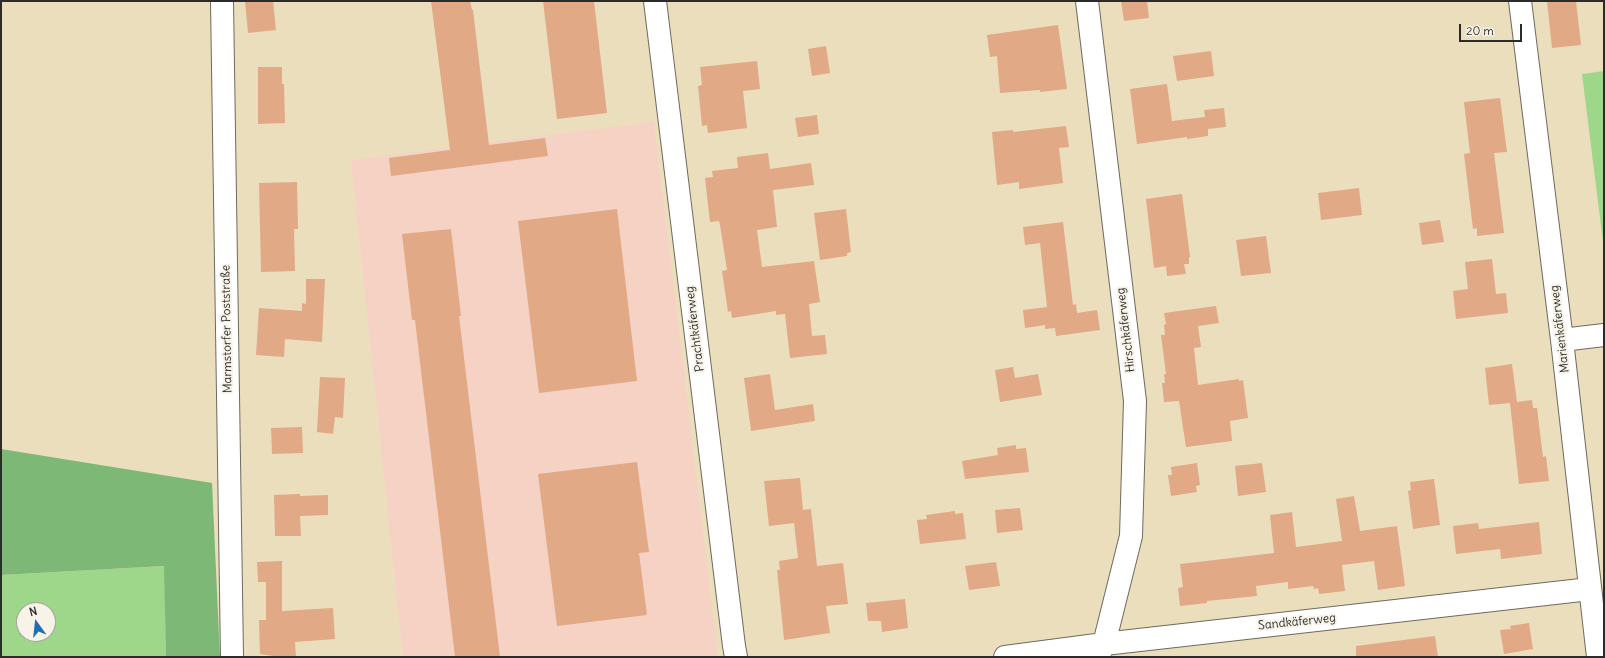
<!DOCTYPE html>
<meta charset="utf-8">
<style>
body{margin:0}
#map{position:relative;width:1605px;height:658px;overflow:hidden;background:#ebdebc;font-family:Delius,sans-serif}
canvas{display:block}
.frame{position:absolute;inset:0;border:2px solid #2b2b2b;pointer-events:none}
.north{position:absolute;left:16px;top:602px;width:40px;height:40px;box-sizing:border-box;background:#f7f3e8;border:1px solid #a5a39c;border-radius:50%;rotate:345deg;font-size:11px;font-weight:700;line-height:16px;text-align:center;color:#2b2b2b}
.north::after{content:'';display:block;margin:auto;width:14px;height:18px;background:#1f6fb2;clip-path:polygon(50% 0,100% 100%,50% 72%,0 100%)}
.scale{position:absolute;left:1459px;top:24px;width:63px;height:18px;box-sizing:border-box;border:2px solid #2b2b2b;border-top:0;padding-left:5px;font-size:12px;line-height:14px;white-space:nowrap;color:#2b2b2b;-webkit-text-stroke:3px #f7f3e8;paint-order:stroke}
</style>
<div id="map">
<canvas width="1605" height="658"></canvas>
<div class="frame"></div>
<div class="north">N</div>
<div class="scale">20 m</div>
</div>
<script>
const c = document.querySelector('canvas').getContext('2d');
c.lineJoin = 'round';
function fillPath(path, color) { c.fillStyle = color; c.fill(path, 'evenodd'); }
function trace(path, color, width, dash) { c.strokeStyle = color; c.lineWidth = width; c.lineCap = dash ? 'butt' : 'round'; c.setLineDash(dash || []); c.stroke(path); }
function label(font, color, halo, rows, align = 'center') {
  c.font = font + ' Delius,sans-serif'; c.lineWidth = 4; c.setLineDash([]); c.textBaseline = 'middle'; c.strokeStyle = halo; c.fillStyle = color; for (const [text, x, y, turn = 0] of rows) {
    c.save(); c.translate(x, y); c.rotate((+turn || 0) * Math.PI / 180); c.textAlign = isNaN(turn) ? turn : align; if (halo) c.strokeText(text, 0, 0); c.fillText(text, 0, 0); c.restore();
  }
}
const built = new Path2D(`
 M654,122L718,657H403L351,160Z`);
const green = new Path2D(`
 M1604,71V250L1582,74Z
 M165,566L166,657H1V575ZM24,610H48V634H24Z`);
const forest = new Path2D(`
 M1,449L212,483L220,657H166L164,566L1,575Z`);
const building = new Path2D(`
 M245,1H273L276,30L248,33Z
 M431,1H470L472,10H473L489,145L545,138L548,156L391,176L389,158L450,150Z
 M543,1H594L607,113L557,119Z
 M1121,1H1147L1149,18L1124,21Z
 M1547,1H1576L1581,45L1552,48Z
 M1058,25L1067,89L1040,92V90L1000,93L997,56L990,57L987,35Z
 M826,46L830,73L812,76L808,49Z
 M1211,51L1214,76L1177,81L1173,56Z
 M757,61L760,89L743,91L747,128L708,133L707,125L702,126L698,86L702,85L700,67Z
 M258,67H282V84H284L285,123L258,124Z
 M1167,84L1172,121L1205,117L1204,110L1224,108L1226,127L1208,129V136L1187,139V137L1137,144L1130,89Z
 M1500,98L1507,152L1494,153L1504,233L1477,236V228L1473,229L1464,154L1470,153L1464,102Z
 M817,115L819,134L798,137L795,118Z
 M1066,126L1069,147L1059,148L1063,183L1019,189V182L997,185L992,132L1013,130V132Z
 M768,153L770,169L811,163L814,185L773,190L777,227L757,230L762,267L814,261L820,302L809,304L812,336L825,335L827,354L790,358L785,314L776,315V311L732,318L731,311L728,312L722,271L727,270L720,225L719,221L710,222L705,178L713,177L712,171L738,168L737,157Z
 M297,182L298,229H294L295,271L261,272L259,183Z
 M1359,188L1362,215L1321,220L1318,193Z
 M1182,194L1190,257H1189V264H1184L1186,274L1167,276L1166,266L1154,268L1146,199Z
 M617,209L637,381L539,393L518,221Z
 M846,209L851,252L847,253V256L820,260L814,213Z
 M1440,220L1444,242L1422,245L1419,223Z
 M1063,222L1073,305L1076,304L1077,313L1097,310L1100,330L1056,336L1055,328L1045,329V325L1025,328L1023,310L1047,307L1040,243L1025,245L1023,227Z
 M451,229L461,316H459L500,657H455L415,320H412L402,234Z
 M1266,236L1271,273L1241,276L1236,240Z
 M1492,259L1496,294L1506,293L1508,313L1456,319L1453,291L1468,289L1465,262Z
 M306,279H325L322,342L285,339L284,357L256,355L259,308L302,311V303L306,304Z
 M1216,306L1219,323L1198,326L1201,347L1194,348L1198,385L1239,379V381L1243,380L1248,418L1230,421L1232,441L1186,447L1179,401L1164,402L1162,383H1165L1164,374H1166L1161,335H1165L1164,325L1166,324L1164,313Z
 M1512,364L1517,402L1532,400L1533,408H1537L1543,457L1546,456L1549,481L1519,484L1510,403L1489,405L1485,368Z
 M1013,367L1015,378L1038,374L1042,395L1000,402L995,370Z
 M770,374L775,410L813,404L815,421L751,431L744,378Z
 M320,377L345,378L343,418L335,417L333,434L317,432Z
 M302,427L303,453L272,454L271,428Z
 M1016,445V449L1026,448L1029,472L965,479L962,461L998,455L997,448Z
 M637,462L649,552L639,553L647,615L557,626L538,474Z
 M1197,463L1200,485L1196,486L1197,492L1171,496L1168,475H1172L1171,467Z
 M1262,463L1266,492L1238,496L1235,466Z
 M800,478L803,510L811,509L817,566L843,563L848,604L826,606L830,633L784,640L777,570H780L779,561L798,558L794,523L769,526L764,481Z
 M1434,479L1440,525L1413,529L1408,491L1411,490L1410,482Z
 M300,494V496L328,495V515L300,516L301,536H275L274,495Z
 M1354,496L1360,531L1397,526L1405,586L1378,590L1374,561L1342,565L1345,591L1319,594L1318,588L1314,589L1313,586L1288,589V582L1256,586L1257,596L1207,601V603L1180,606L1178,588L1183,587L1180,564L1274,553L1270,515L1292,512L1296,547L1342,541L1336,499Z
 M1020,508L1023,530L997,533L995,510Z
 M955,511V514L963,513L966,539L920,544L917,520L927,519L926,515Z
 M1539,522L1542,554L1501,559L1500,549L1456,554L1453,526L1478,523L1479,529Z
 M282,561V611L333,608L335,639L295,642L296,657H280L260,654L259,620H266V582H258L257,562Z
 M996,562L1000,586L969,590L965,566Z
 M905,599L908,628L882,632L881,621H868L866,603Z
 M1529,623L1533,649L1504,654L1500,630L1511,629L1510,626Z
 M1435,636L1438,657H1356V646Z`);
const minor = new Path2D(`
 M222,1L232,657
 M655,1L734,646L736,657
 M1087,1L1135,401L1131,536L1104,644L1098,657
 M1520,1L1562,340L1598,657
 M1562,340L1604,335
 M1005,657L1104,644L1590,589`);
const streetNames = [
 ["Marmstorfer Poststraße",227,329,-91],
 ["Prachtkäferweg",695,329,-97],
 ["Marienkäferweg",1560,329,-97],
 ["Hirschkäferweg",1126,330,-97],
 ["Sandkäferweg",1297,622,-6]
];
fillPath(built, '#f6d2c4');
fillPath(green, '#9ed78a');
fillPath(forest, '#7eb876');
fillPath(building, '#e1a986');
trace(minor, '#6e6a5e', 24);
trace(minor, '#fff', 22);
label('12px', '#2b2b2b', '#f7f3e8', streetNames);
</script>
